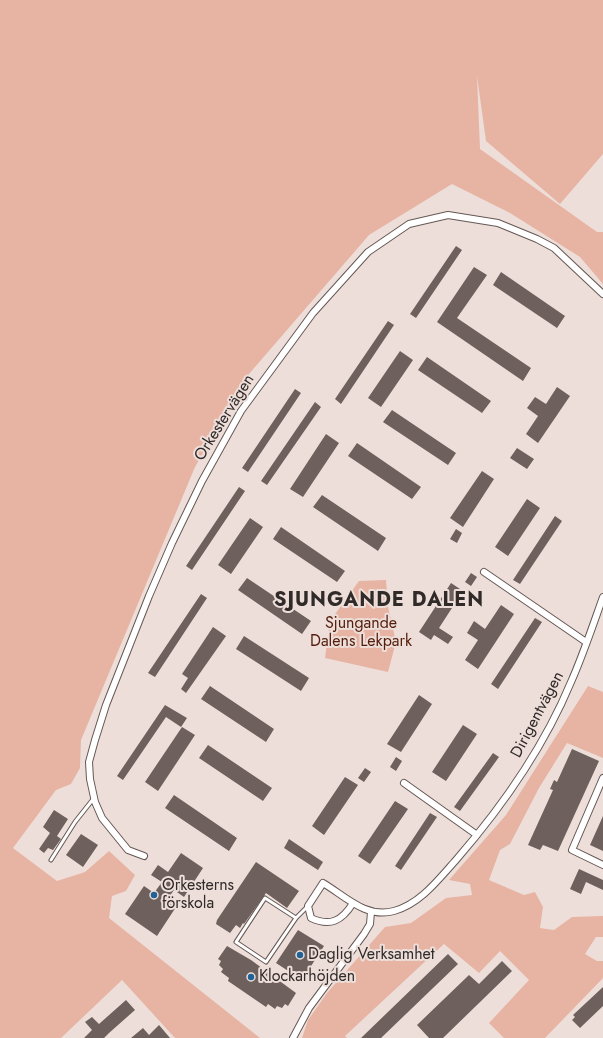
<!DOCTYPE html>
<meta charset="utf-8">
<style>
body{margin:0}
canvas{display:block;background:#edded9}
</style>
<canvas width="603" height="1038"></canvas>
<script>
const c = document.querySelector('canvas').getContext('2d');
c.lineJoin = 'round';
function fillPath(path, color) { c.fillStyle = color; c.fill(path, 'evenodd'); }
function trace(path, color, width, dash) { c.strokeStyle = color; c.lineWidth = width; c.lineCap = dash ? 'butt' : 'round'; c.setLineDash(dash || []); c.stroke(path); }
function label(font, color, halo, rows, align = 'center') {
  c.font = font + ' Jost,sans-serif'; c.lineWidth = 4; c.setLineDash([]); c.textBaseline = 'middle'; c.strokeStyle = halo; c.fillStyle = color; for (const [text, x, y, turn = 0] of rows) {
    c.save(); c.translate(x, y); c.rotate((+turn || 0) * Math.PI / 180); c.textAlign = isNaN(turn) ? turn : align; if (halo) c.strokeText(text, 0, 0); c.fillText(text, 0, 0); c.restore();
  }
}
const green = new Path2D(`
 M0,0H603V154L560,204L486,141L477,76L480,149L597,232H603V284L580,257L510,213L452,184L369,235L249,374L195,467L81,740L80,768L71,784L56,790L13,848L57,881L85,872L109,851L135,875L126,891L112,896L109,918L260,1038H175L122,980L61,1038H0Z
 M386,580L388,607L396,642L388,672L325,658L330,621L359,581Z
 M588,686L603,692V758L567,743L539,788L510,844L500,850L489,880L524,895L535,892L543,907L540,928L554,930L572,917L603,916V937H596L585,954L597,961H603V978L545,1038H504L489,1023L529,980L500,951L479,973L444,944L345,1036L347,1038H302L308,1020L327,993L385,927L411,923L446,898L472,895L470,884L449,880L506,815Z`);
const building = new Path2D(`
 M456,246L462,250L416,318L410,314Z
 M474,267L487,275L457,318L531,368L523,381L437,322Z
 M501,272L565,316L557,328L493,285Z
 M388,321L394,325L341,404L335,399Z
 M400,351L413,360L381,407L368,398Z
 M427,357L491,401L482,413L418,370Z
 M557,387L570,396L538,443L526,434L538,416L527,408L535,397L546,404Z
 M295,389L301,393L248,472L242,468Z
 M315,402L321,407L267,485L261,481Z
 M392,410L456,453L448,465L383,422Z
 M326,434L339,443L303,497L290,489Z
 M357,443L421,487L412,499L348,456Z
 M517,448L534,459L527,469L510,458Z
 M482,471L494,479L463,527L450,518Z
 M239,487L245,491L192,570L186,566Z
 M322,495L386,538L378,551L313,507Z
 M527,499L540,508L508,556L495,547Z
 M555,516L562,521L520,584L513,580Z
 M250,518L263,527L231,574L218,565Z
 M281,527L345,571L337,582L273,539Z
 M456,529L462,533L457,543L450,539Z
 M471,573L477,577L471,586L465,582Z
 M247,578L311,621L302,634L238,590Z
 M451,583L463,591L439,628L453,637L448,644L434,635L431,640L419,632Z
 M201,594L207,598L155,677L148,673Z
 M501,605L514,614L478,669L465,660L478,640L467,633L474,621L485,629Z
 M535,618L542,622L498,689L491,684Z
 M213,627L226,636L186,693L181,689L188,678L182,674Z
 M244,636L309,678L301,691L236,649Z
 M210,686L274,729L266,742L201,699Z
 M419,695L432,704L401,752L387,744Z
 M165,705L187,718L181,727L166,717L123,780L117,776Z
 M463,725L477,734L446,781L432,772Z
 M182,727L195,735L158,791L145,782Z
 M208,745L272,788L263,801L199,758Z
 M572,749L599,761L558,851L543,845L540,850L528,845L553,790L550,789L554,780L557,782Z
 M493,753L499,757L460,811L454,807Z
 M396,757L402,761L396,771L390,767Z
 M365,768L371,772L364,782L358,778Z
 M345,777L358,785L324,835L312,826Z
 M174,795L237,838L229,851L165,808Z
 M395,801L408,809L370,864L358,856Z
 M54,810L68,819L57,836L61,839L53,850L48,848L44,853L39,849L50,833L43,827Z
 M430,813L437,817L401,870L395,866Z
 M603,816V851L590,845Z
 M81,834L98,845L83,867L66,855Z
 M289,839L323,862L318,870L284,848Z
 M181,853L203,868L184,897L174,890L166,901L176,907L157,936L125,914L144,886L154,893L162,882L151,875L158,865L168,872Z
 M256,862L299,891L287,908L266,893L244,924L243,923L240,928L236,925L230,933L216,924L217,920Z
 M579,869L603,880V890L586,882L581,894L570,889Z
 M298,930L324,946L302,980L276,963Z
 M227,946L251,960L296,993L288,1006L285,1004L282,1008L277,1006L275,1009L268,1004L266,1007L228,981L229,978L221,972L223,969L219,965L221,961L218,959Z
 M448,954L458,964L381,1038H361Z
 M502,961L512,971L443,1038H429L417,1025L469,975L479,984Z
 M603,987V1006L580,1028L572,1020L575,1017L573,1015Z
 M126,1000L135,1010L109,1033L104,1038H84L92,1030L85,1022L92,1017L99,1024Z
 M159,1025L170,1038H131L143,1028L149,1035Z`);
const lane = new Path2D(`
 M51,860L75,822L94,798
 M296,918L265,898L236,942L266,962L296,918L308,906`);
const street = new Path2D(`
 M484,572L586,642
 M603,778L572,850L603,865
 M404,783L477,835
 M144,856L128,850L102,818L95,802L90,779L89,762L95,740L106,705L149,596L172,543L202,481L241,411L313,313L368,252L409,224L448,215L498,223L537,239L554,248L603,294
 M353,903C342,921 330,927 311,918L308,906L323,883C345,896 366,919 394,911C420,904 438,880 456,860C502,807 544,747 571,682C583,655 593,625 603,597
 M293,1038L309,1008L364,934L370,924L371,912`);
const markers = [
 [154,895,4,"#206298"],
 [300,955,4,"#206298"],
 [251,977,4,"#206298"]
];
const streetNames = [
 ["Orkestervägen",225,418,-58],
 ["Dirigentvägen",538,715,-62]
];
const parkNames = [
 ["Sjungande",361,624],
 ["Dalens Lekpark",361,642]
];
const poiNames = [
 ["Orkesterns",162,886],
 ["förskola",162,904],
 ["Daglig Verksamhet",308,955],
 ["Klockarhöjden",259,977]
];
const districtNames = [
 ["SJUNGANDE DALEN",379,601]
];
fillPath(green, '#e7b4a4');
fillPath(building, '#6e605c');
trace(lane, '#655854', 5);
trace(street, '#655854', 8);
trace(lane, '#fff', 3);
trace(street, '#fff', 6);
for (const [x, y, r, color] of markers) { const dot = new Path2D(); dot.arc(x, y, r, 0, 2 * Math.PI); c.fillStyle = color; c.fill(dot); trace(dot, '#edded9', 1.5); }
label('16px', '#302a29', '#edded9', streetNames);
label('16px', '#531c0b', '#edded9', parkNames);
label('16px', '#302a29', '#edded9', poiNames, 'left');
c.letterSpacing = '1px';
label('bold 20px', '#302a29', '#edded9', districtNames);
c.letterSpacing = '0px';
</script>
